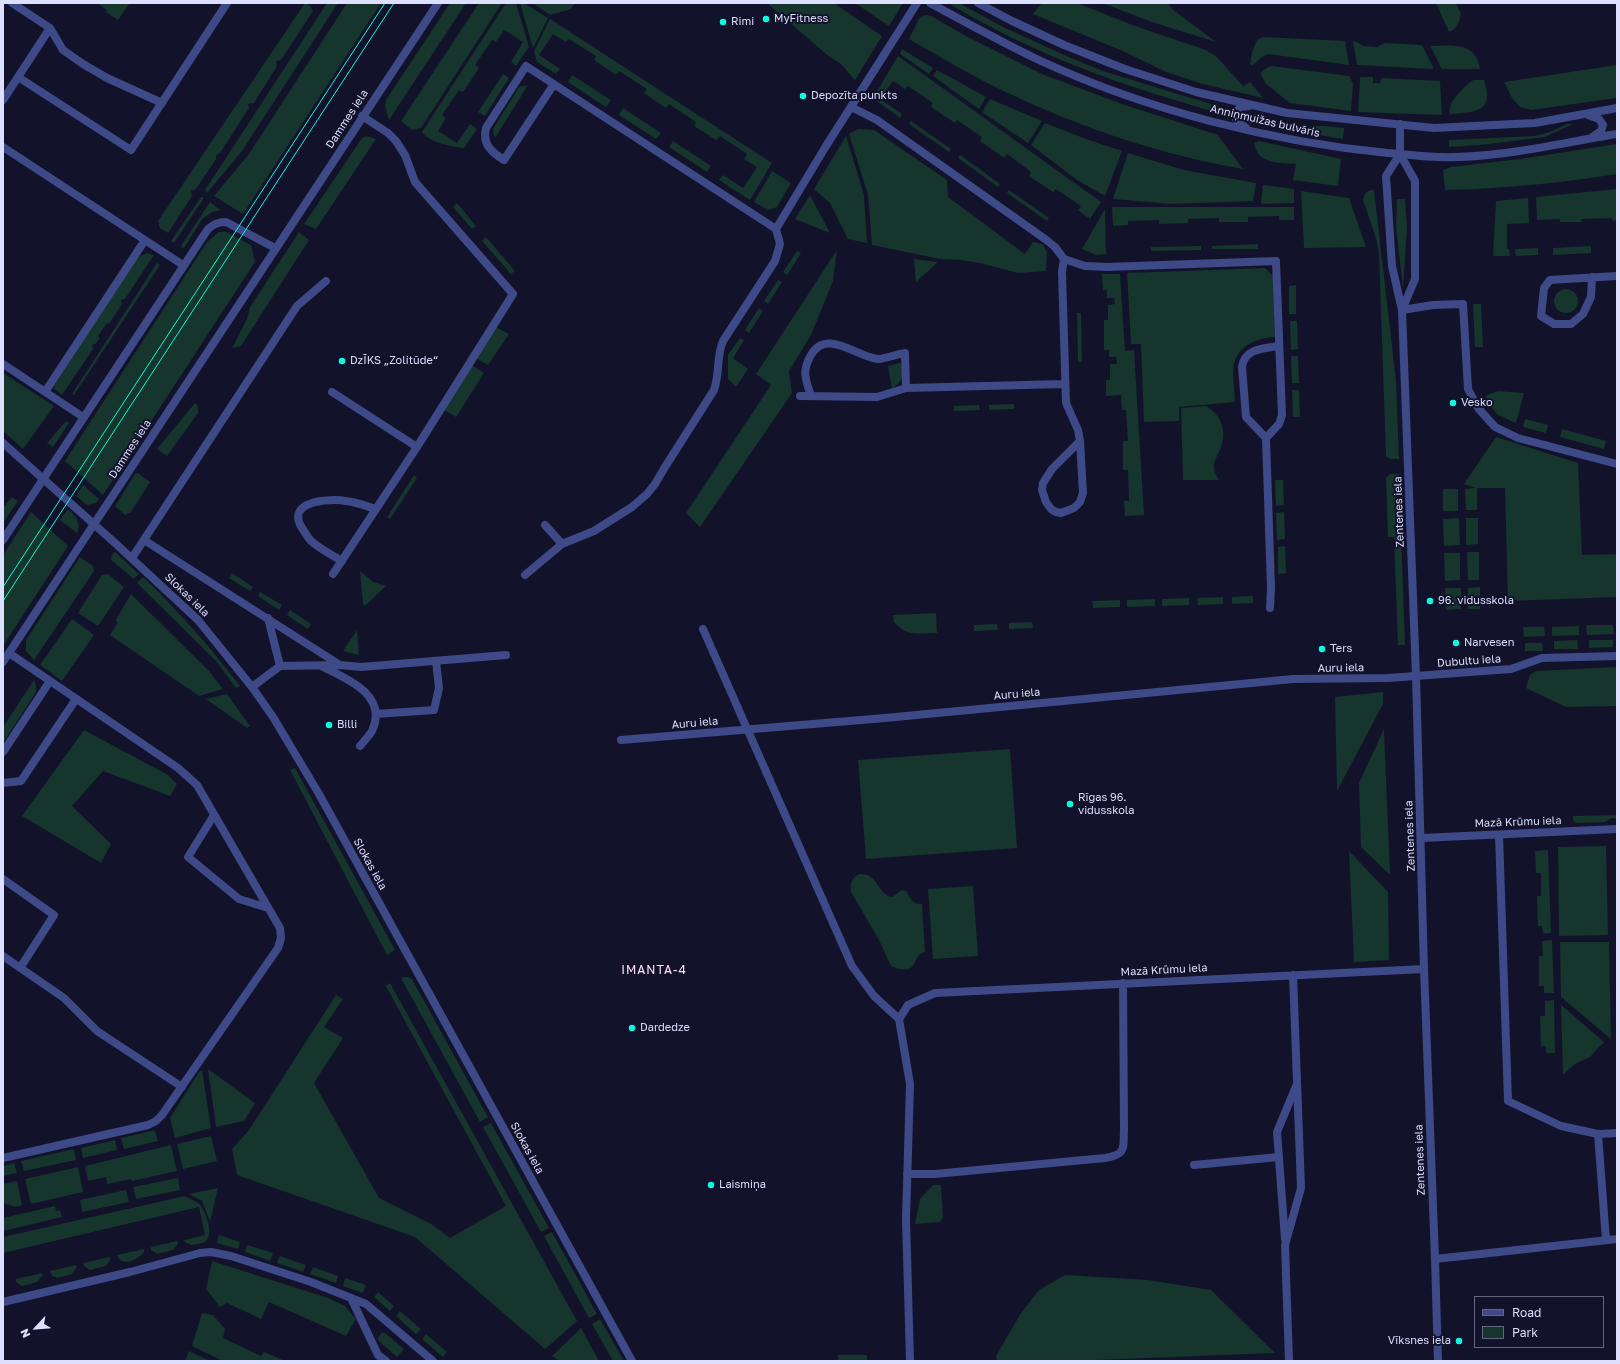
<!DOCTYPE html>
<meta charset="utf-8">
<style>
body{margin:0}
#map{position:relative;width:1620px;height:1364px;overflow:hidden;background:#12122b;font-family:"Golos Text",sans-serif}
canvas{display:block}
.frame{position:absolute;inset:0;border:4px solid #dcdffe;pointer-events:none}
.legend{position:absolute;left:1474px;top:1296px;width:130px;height:52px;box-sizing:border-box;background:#12122b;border:1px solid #63647f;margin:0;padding:5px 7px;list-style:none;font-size:12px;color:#dcdffe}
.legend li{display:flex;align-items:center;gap:8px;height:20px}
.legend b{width:20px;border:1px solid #63647f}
.north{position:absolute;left:16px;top:1308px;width:40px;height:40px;-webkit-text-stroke:3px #12122b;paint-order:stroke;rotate:244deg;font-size:11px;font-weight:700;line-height:16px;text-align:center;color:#dcdffe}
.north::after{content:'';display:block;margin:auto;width:14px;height:18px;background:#dcdffe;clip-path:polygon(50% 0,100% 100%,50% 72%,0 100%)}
</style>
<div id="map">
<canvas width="1620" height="1364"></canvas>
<div class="frame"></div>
<ul class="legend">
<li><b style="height:5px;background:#3e4a88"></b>Road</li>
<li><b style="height:11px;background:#15352d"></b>Park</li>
</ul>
<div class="north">N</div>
</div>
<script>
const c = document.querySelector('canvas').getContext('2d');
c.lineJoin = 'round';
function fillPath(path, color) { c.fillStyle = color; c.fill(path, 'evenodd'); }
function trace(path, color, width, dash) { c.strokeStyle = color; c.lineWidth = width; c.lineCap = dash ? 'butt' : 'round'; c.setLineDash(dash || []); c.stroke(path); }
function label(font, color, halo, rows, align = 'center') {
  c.font = font + ' "Golos Text",sans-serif'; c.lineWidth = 4; c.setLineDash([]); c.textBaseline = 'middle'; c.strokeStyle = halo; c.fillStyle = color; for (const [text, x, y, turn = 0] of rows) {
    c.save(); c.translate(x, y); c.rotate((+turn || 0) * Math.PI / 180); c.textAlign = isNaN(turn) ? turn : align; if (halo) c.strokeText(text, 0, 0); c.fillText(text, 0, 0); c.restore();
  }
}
const green = new Path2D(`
 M97,3H130L118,20L106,12L107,10Z
 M305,3L310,6L313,11L281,60L276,61L277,66L254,103L248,104L249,108L220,153L216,155V159L196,189L191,191L192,196L168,233L160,228L158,221Z
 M327,3H338L242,151L207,193L205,190Z
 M347,3H381L243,214L214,196L249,154Z
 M450,3H466L389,120L385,106L386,100Z
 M479,3H502L421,128L412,130L401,121Z
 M506,3H516L529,47L516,66L511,62L523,42L504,30L496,42L492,40L475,65L479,68L463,92L459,90L442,115L446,118L438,131L457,143L470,124L477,129L464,148C452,147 428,142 422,132Z
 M520,3H524L548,18L533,48Z
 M533,3H575L571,9L550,15Z
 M767,3H834L882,36L855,80L841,64L826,54Z
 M855,3H903L889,26Z
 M948,3H959L1003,27L1071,58L1103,71L1230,110L1228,115C1205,110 1182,102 1158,95C1085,72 1014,43 948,3Z
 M1042,3H1077L1135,26L1206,50L1217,57L1243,86L1250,82L1263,98L1203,84L1166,72L1125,52L1033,14Z
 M1102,3H1168L1172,9L1216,42L1155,23Z
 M1436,3H1456L1461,14C1459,23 1457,29 1449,32Z
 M925,15L931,16L966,36L1042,74L1122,104L1218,135L1243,169C1163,155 1084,129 1010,94C975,78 942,58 909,39L920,17Z
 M550,19L772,163L750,200L719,180L723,175L743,188L757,167L744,159L747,154L720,136L716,140L694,126L696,122L669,104L666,108L644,93L647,89L619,71L616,75L594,60L596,56L569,39L566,42L553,34L539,55L560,69L556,74L537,62L534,51Z
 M1263,37L1345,41L1349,65L1268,54L1262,57L1252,66L1250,64L1252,52L1257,40Z
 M1353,41L1356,42L1364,46L1377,47L1384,43L1422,45L1433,67V69L1357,65Z
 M1430,46C1444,46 1468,42 1476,57C1478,61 1479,65 1480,69H1442Z
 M902,49L933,68L929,74L900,54Z
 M898,56L1101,202L1090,219L1078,210L1081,206L1056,189L1053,192L1029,176L1031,172L1007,154L1004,158L980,141L982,137L957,120L955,123L931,107L933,103L908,86L905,89L893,81L880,99L902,114L900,118L873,98Z
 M1617,65V98L1531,110L1520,107L1512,98L1504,82Z
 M1272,66L1349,76L1353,84L1351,111L1290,103L1266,84L1260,73L1268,67Z
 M937,70L986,97L979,109L933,76Z
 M503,74L509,78L485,116L478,112Z
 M572,75L611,100L606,107L568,82Z
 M1360,77H1373V83H1380L1381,78L1440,81L1442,115L1358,112Z
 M1474,80H1484C1495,112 1476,112 1450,114C1450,112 1449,110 1450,107C1451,100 1468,82 1474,80Z
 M528,85L495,138L493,129L519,87Z
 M990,99L1042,121L1028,143L982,112Z
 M623,108L661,133L656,139L619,115Z
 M1243,118L1297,127L1324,126L1344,128L1343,139L1313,134L1243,119Z
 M911,121L951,149L949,152L909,124Z
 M1045,123L1086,139L1122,151L1105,196L1077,180L1031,145Z
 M1567,124H1573L1545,137L1480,145L1449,147V140L1535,136L1550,132Z
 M858,129L874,130L947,180L948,197L1025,254L1033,242L1043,244L1047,253L1046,271L1018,273L980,263L960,260L940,259L872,245L868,195L849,134Z
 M366,136L376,139L316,229L304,224L362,138Z
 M846,136L864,195L867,243L848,239L830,203L814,189Z
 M673,141L711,166L707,172L669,147Z
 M1259,141L1341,159L1338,186L1293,180L1296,164C1278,162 1258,165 1254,143Z
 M1617,144V174C1560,183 1503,189 1445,190L1443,170L1451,167L1520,159Z
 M1128,153L1184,170L1256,183L1253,201L1173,204L1113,199Z
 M960,155L1000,184L998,187L958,158Z
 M772,171L791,183L777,207L768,210L754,202Z
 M1263,185L1294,189V203L1261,204Z
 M1617,189V220L1613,221L1612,218L1582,219L1581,222H1560V219L1537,220L1536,197Z
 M1009,190L1049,218L1047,221L1007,193Z
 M1371,190H1374L1396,381L1399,459H1390L1386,456L1379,254L1376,238L1363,200L1365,193Z
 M1301,191L1349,198L1366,247L1304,248Z
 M810,195L830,233L795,219Z
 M201,197L204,198L174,243L171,241Z
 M1528,198L1529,223L1507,224V249H1509L1510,256H1493L1496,201Z
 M1397,199H1405L1407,228L1403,288L1396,228Z
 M210,202L221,210L212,212L202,219L184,248H182L181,246Z
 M457,203L476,226L472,229L453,207Z
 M1112,207H1294V220H1279V216L1248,217V222H1219V218L1188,219V223L1159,224V220L1128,221V225L1113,226Z
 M1105,209L1106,254L1096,255L1082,249Z
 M219,232H227L251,245L255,262L103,495L65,461L207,242Z
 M299,232L309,240L241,346L232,348L247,319L250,307Z
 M486,237L515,271L511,274L482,241Z
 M1258,244V249H1212V246Z
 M1201,246V250L1151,251V247Z
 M1591,246V253L1553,255V248Z
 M1538,248V255L1516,256L1515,249Z
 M837,250L833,281L811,335L789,371L792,393L700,527L686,513L771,385L756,374Z
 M797,251L801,253L787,275L783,272Z
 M147,253L154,255L125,299L121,300L122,304L109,324L107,323L98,336L100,338L95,344L92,345L93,349L62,395L54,389L55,385L136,258Z
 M914,259L938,262L916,282Z
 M157,263L160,265L74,395L72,394Z
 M1265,268L1273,276L1275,337C1257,338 1238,346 1234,364C1232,373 1235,393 1235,402L1179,407V421L1144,422L1141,344H1131L1127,273Z
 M1102,274H1120L1125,351L1134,350L1144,515L1125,516L1124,501H1129L1128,470H1123V441H1128L1126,410H1122L1121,395L1106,396V380H1110V364H1117L1116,357H1109V350H1104V320H1108V305L1115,304L1114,298H1107V290H1103Z
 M778,280L782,282L768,304L764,301Z
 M1296,285V314H1289V286Z
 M1554 301a12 12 0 1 1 24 0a12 12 0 1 1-24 0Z
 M1473,304H1481L1483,347H1475Z
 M759,308L763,311L749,333L745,330Z
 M1077,313H1081L1082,362H1078Z
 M1290,321H1297L1298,349L1291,350Z
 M496,327L509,334L488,365L476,358Z
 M740,338L744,340L733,358L748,369L736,387L728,379V355Z
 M1298,356L1299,383H1292L1291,356Z
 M900,363L904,368C903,378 900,383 892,389L888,366Z
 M472,365L484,373L456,417L444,410Z
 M3,373L54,406L23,449L3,431Z
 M1292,390H1299L1300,417H1293Z
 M1498,391L1524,393L1516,423L1498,415L1485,400L1487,395Z
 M195,403L198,406V413L167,456L157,449Z
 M1014,404V409L989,410V405Z
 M979,405L980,410L954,411V406Z
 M1206,406C1221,415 1227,430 1221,447C1219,454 1213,460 1214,468C1214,472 1217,476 1219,480H1183L1181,408Z
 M1525,419L1548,425L1546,433L1523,427Z
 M66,421L69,423L53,447L47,443Z
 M1562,429L1606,441L1604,449L1560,437Z
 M1496,437L1578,463L1582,555L1617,554V597L1508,601L1505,488H1477V510H1466L1465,489L1475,488L1464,484Z
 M138,473L150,482L131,512L125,515L115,506L135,474Z
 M1390,474H1399L1405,645H1398L1394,537H1388L1386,478Z
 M414,475L417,478L390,519L387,517Z
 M1275,480H1283L1284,505L1276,506Z
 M83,485L99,499L96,503L87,505L76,496Z
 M1443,489H1458V511H1443Z
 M12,497L18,501L3,523V508Z
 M68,509C75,516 82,522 77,533L60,520Z
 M31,512L68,546L3,646V555Z
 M1284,512L1285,539L1277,540L1276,513Z
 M1459,518L1460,545L1444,546L1443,519Z
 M1466,518H1478V544L1466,545Z
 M1285,546L1286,573L1278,574V547Z
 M115,552L139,574L134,579L111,560L112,555Z
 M1467,552H1479V580H1468Z
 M1444,553H1460V580L1445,581Z
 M80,557L93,566L94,571L34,660L26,651V640Z
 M360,571L373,582L386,586L366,605L363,604Z
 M232,573L253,587L250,591L229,578Z
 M108,574L124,587L98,626L78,613L102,575Z
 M143,577C179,611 210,647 240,686L236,688L216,661L137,583Z
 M1480,587V609H1468V588Z
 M1445,588H1461V609L1446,610Z
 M260,592L282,605L279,610L258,596Z
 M131,594L209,671L223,689L199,696L110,635L118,622L115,621Z
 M1253,596V603L1232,604V597Z
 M1223,597V604L1198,605L1197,598Z
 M1189,598V605L1162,606V599Z
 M1155,599V606L1127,607V600Z
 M1120,600V607L1093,608L1092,601Z
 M290,610L311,624L308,629L287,615Z
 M936,613L937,633C918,633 907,637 894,622L893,615Z
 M72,619L94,635L62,681L40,665Z
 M1032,622L1033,628L1009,629V623Z
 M997,624L998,630L974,631V625Z
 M1586,625H1613L1614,634L1587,635Z
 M1579,626V635L1552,636V627Z
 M1523,627H1544L1545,636L1524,637Z
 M357,630L359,655L343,651Z
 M1577,640L1578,649H1554V641Z
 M1589,640H1613V647L1589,648Z
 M1525,643H1542L1543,651H1525Z
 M1617,667V706L1566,707L1526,688L1530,675L1536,671Z
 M34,680L36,685V692L3,743V727Z
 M1383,692V704L1337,791L1335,697Z
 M227,694L250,726L247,728L206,699Z
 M1384,729L1390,875L1361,847L1359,783Z
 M84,730L168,775L177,784L170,796L103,771L72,806L111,844L101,863L22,816Z
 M1010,749L1017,848L866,859L858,760Z
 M295,768L395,950L387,955L290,770Z
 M1617,815V818H1612L1605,822L1576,823L1573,820V816Z
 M1606,846L1608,935L1559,936L1558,847Z
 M1548,850L1551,933H1543L1542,926H1538L1537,896H1541V873H1536L1535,851Z
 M1349,851L1388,892L1389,960L1354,962Z
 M859,874C876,873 876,888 888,896L892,897L902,890L906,891C910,898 913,905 922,904L925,952C911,954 920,979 891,966L879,940L851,892C850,883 851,879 859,874Z
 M973,886L978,956L933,959L928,889Z
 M1552,940L1554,993H1544V986H1539V956H1543L1542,941Z
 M1560,942H1609L1611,1039L1561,997Z
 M404,977H408L412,979L488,1117L480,1122L401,978Z
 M390,983L577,1321L545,1349L415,1237L237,1175L232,1149L249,1130L336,995L343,999L324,1027L343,1038L314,1083L379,1198L431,1224L450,1238L506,1206L388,990L386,986Z
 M1554,1000L1555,1053H1546V1046H1541L1540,1016H1545V1001Z
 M1561,1005L1604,1042L1590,1057L1575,1064L1563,1075Z
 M208,1069L255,1103L244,1121L216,1127Z
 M202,1070L211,1128L175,1138L170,1118L199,1072Z
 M491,1123L549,1228L541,1232L483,1127Z
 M155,1130L158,1141L124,1149L121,1138Z
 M211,1136L217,1161L183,1169L177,1144Z
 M115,1140L117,1150L83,1158L81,1148Z
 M171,1145L177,1171L132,1181L131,1179L107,1184L106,1177L88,1181L85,1166Z
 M74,1149L76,1160L24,1171L21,1161Z
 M14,1163L17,1173L3,1176V1166Z
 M78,1167L83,1192L31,1204L25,1179Z
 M178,1178L180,1190L136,1199L133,1187Z
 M17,1181L22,1205L16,1207L3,1203V1184Z
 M933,1185H941L943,1217L940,1222L915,1224L920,1199Z
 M218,1188L210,1222L202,1201L189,1194Z
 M126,1190L129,1202L82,1212L80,1200Z
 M185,1196C190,1199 197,1201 201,1206C206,1213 214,1234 206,1241C203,1244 196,1244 191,1245L185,1242L184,1240L205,1235L199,1207L3,1253V1237Z
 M55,1206L56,1211L60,1210L62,1217L3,1231V1218Z
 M552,1232L597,1314L589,1318L544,1236Z
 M219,1235L240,1242L238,1249L217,1243Z
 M177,1241L178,1244L173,1250L157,1254L151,1250V1247Z
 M247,1245L273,1253L270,1261L245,1252Z
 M144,1249V1252C138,1260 122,1268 117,1255Z
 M280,1256L306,1265L303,1272L277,1263Z
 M110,1257V1260L106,1266L90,1270L84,1266L83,1263Z
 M212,1261L328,1298L345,1306L356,1319L346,1336L269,1302L261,1319L227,1303L220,1307L206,1289Z
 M76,1265L77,1267L72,1274C64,1276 53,1282 50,1271Z
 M313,1267L338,1276L336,1283L310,1274Z
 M42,1273L43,1275L37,1282L22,1286L16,1282V1279Z
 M1065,1275L1148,1280L1211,1290L1275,1353L1068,1361H997L996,1356L1021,1313L1039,1290Z
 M345,1278L366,1285L363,1293L343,1286Z
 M378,1292L394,1306L390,1311L374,1297Z
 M400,1311L421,1329L416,1334L396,1316Z
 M202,1313L213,1315L225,1329L223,1338L261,1356L264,1352L285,1361H223L192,1346Z
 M600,1319L624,1361H613L592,1324Z
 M581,1328L599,1361H560L552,1356Z
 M382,1333H385L404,1349L397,1357L379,1341L377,1338Z
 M426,1334L447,1352L443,1357L422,1339Z
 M189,1351L210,1361H185Z
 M838,1355H867V1361H838Z`);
const minor = new Path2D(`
 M12,3L50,28L63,50L83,64L107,78L162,103
 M18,77L131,150L227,3
 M3,100L50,28
 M851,107L877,120L1045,239L1055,247L1064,259L1085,266L1107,267L1276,261L1282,415L1279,424L1266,438
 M3,147L183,265
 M776,229L826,146L917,3
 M1064,259L1062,272L1066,403L1078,430L1080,441L1083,493L1080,502L1074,508L1061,513L1056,512L1051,509L1046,502L1042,490L1043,483L1052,469L1080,441
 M1592,277L1591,297L1583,314L1571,324H1554L1541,316L1544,288L1550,280L1617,276
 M1402,310L1433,305L1463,304L1468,389L1478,408L1495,427L1518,438L1617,464
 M3,364L83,417
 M45,392L145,240
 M332,392L417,447
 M800,396L877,397L906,388L1064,384
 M811,396C806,380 801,372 811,355C827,328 856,357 878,359C884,359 897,354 905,353L906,388
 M3,443L115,543L198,620L252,687L273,717L319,794L632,1361
 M545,525L562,544
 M3,540L208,229C214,224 218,222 226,222L275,248
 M144,540L340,665
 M132,558L297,306L326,281
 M342,561C332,555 320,549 311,541C307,537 305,532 302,528C285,501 329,498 346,501C356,502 366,506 376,509
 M333,574L417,447L513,294L415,182L405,155L396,141L388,133L362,116
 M525,575L562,544L594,531L632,507L647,494L655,484L665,467L714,390C720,374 716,357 723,341L775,261L780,244L776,229L526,66L486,128C482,144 491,152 504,160L554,84
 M1270,608L1271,588L1266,438L1246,417L1242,367C1244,349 1264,348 1279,346
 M268,618L280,666
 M703,629L852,966L874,996L899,1019
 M321,666C346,678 389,695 372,731C369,736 364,741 360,746
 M252,687L280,666L340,665L361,667L506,655
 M376,714L434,710L439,688L436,661
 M621,740L885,718L1293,679L1388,678L1511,669L1542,658L1617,656
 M3,752L50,681
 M3,783L21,781L76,699
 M214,815L188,857L239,899L268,908
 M1499,835L1508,1101L1561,1126L1598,1134L1617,1133
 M1421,838L1617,829
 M3,879L54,915L20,968
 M3,956L64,998L97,1031L182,1087
 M1598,1134L1606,1240
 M3,1158L148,1125L156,1121L162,1115L278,948L281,938L280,928L197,785L178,768L9,653
 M1194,1165L1279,1157
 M907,1174H935L1105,1158C1127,1154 1123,1149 1124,1129L1123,983
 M1285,1239L1277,1132L1297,1084
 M1435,1259L1617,1239
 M351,1298L378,1355L386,1361
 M3,1302L130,1272L200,1253L211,1252L231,1256L311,1282L366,1304L433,1361
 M910,1361L906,1219L910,1084L899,1019L908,1005L935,993L1424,969
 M1289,1361L1285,1245L1301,1188L1293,975`);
const tertiary = new Path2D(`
 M930,3C967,23 1003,43 1041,61C1147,110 1272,142 1388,153C1405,154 1422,157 1439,157C1496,159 1560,143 1617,134
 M978,3L1012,21L1064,45L1125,69L1196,92L1287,113L1434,128L1535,123L1617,108
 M1588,115L1599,119L1603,125L1601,131L1592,137
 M1400,124V154L1415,181V279L1402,310
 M1246,128L1236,119V113L1240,107L1249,106
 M1400,154L1386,176L1392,266L1402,310L1416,676L1424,969L1435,1259L1438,1361
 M3,662L438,3`);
const tram = new Path2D(`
 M3,587L385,3
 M3,601L394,3`);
const markers = [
 [766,19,4,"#0dfae1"],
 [723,22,4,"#0dfae1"],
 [803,96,4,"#0dfae1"],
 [342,361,4,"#0dfae1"],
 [1453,403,4,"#0dfae1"],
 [1430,601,4,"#0dfae1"],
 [1456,643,4,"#0dfae1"],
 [1322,649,4,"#0dfae1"],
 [329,725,4,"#0dfae1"],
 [1070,804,4,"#0dfae1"],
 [632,1028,4,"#0dfae1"],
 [711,1185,4,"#0dfae1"],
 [1459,1341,4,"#0dfae1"]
];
const poiNames = [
 ["MyFitness",774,19],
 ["Rimi",731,22],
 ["Depozīta punkts",811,96],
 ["DzĪKS „Zolitūde“",350,361],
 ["Vesko",1461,403],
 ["96. vidusskola",1438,601],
 ["Narvesen",1464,643],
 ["Ters",1330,649],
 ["Billi",337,725],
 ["Rīgas 96.",1078,798],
 ["vidusskola",1078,811],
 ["Dardedze",640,1028],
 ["Laismiņa",719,1185],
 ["Vīksnes iela",1451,1341,"right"]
];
const streetNames = [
 ["Dammes iela",347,119,-57],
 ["Anniņmuižas bulvāris",1265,121,13],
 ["Dammes iela",130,449,-57],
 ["Zentenes iela",1399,512,-92],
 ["Slokas iela",187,595,44],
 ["Dubultu iela",1469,661,-4],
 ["Auru iela",1341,668,-1],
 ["Auru iela",1017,694,-5],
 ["Auru iela",695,723,-5],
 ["Mazā Krūmu iela",1518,822,-2],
 ["Zentenes iela",1410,836,-92],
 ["Slokas iela",370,864,61],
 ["Mazā Krūmu iela",1164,970,-3],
 ["Slokas iela",527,1148,61],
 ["Zentenes iela",1420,1160,-92]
];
const neighbourhoodNames = [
 ["IMANTA-4",654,970]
];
fillPath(green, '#15352d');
trace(minor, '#3e4a88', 8);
trace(tertiary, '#3e4a88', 8);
trace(tram, '#0dfae1', 1);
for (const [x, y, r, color] of markers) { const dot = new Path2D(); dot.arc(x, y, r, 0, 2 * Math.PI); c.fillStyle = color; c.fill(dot); trace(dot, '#12122b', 1.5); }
label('11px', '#dcdffe', '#12122b', poiNames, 'left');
label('11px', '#dcdffe', '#12122b', streetNames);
c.letterSpacing = '1px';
label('12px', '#fedef9', '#12122b', neighbourhoodNames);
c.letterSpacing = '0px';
</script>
